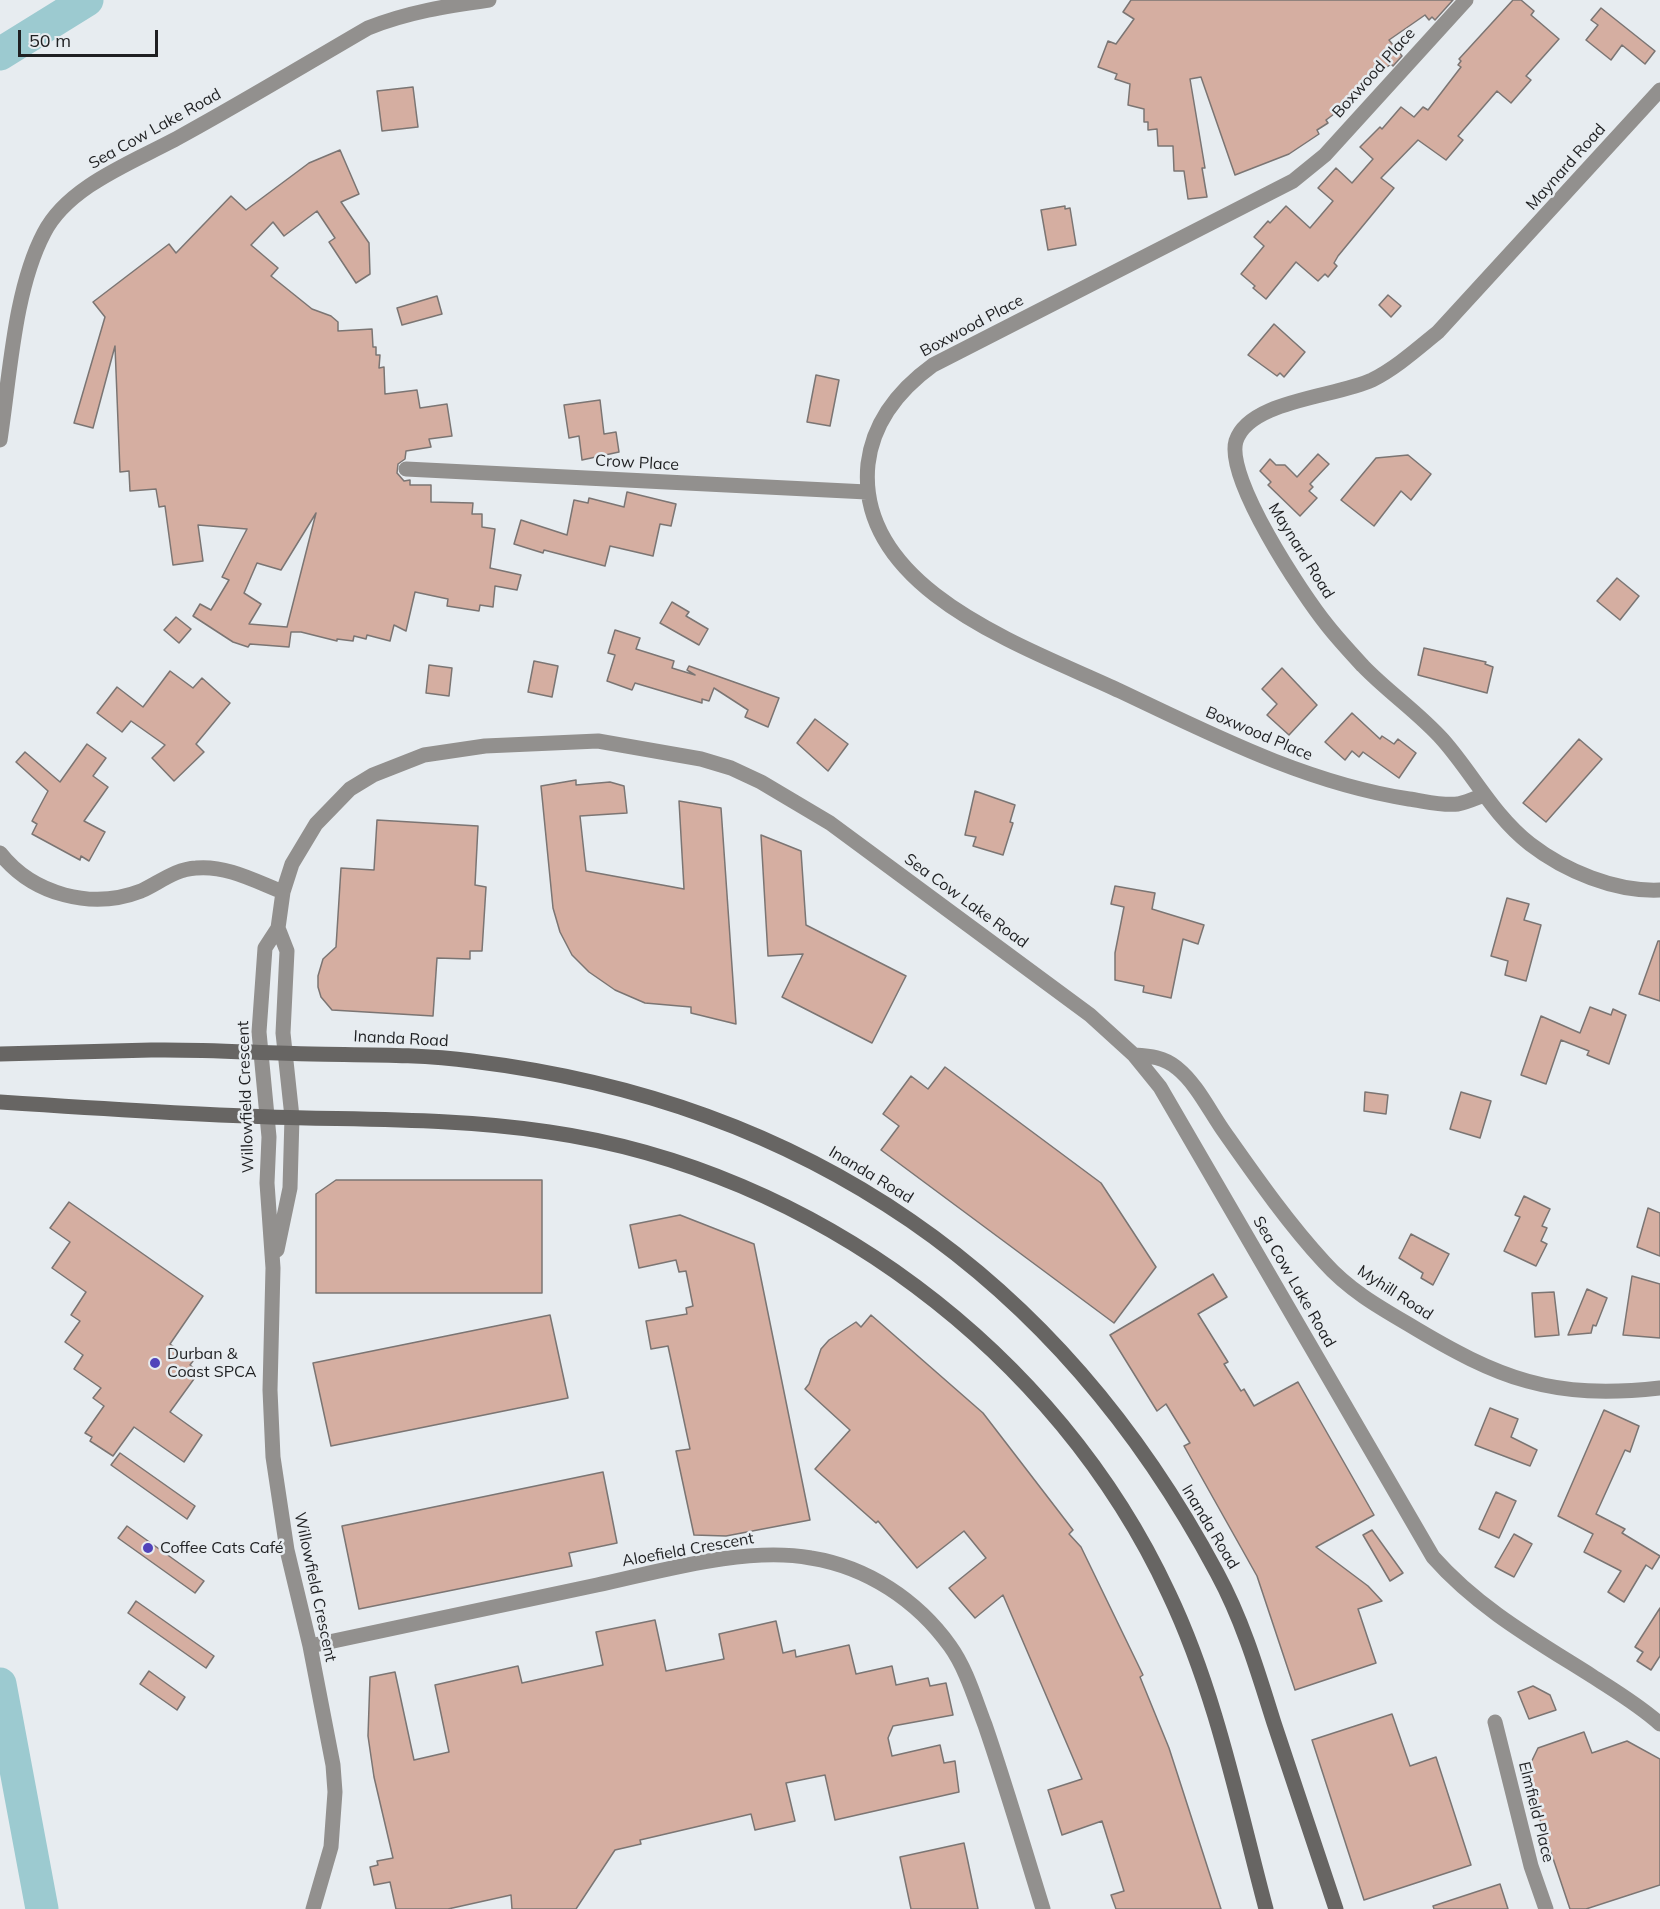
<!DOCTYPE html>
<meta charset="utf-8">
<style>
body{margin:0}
#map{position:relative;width:1660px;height:1909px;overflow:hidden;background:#e7ecf0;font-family:Mulish,sans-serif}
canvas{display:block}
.scale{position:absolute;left:18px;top:30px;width:140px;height:27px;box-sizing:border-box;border:3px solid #1f2022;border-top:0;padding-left:8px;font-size:18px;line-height:21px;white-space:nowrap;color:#1f2022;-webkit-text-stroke:4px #e7ecf0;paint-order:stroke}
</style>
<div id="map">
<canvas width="1660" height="1909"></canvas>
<div class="scale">50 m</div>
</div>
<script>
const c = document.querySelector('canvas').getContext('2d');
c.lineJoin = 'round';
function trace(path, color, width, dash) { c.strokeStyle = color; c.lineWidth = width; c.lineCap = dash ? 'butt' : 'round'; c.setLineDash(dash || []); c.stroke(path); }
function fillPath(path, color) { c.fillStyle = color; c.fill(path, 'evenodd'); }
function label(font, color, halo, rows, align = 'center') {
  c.font = font + ' Mulish,sans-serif'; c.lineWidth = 5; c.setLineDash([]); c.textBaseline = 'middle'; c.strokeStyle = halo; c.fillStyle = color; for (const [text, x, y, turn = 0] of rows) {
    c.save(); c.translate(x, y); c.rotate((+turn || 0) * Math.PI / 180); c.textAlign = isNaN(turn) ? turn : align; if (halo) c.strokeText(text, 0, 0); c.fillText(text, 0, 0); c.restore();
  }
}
const river = new Path2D(`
 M0,54L87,0
 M0,1684L42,1909`);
const building = new Path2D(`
 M1131,0H1453L1435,20L1432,17L1429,20L1425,15L1389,40L1402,56L1393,66L1391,64L1364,85L1366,88L1350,102L1326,120L1328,123L1317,130L1319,134L1289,154L1235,175L1201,77L1190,79L1205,168H1202L1207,197L1188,199L1184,171H1174L1173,146H1158L1157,129L1148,130V122H1144V109L1128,105L1130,84L1115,79L1117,74L1098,67L1108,41L1116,44L1134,19L1123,12Z
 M1513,0H1521L1534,11L1531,15L1559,39L1526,76L1531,80L1511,103L1497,91L1458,136L1463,140L1446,160L1418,140L1381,178L1394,188L1338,256L1334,263L1337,266L1328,277L1325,274L1318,281L1296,262L1266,299L1253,288L1255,286L1241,274L1264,246L1254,237L1268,221L1270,223L1286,206L1310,228L1333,201L1318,188L1336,168L1352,183L1373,159L1360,147L1380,127L1382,129L1401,107L1414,117L1423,107L1428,110L1461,67L1458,65L1461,61L1459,59Z
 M1601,8L1655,51L1645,64L1622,45L1611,60L1586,40L1598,25L1591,20Z
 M413,87L418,127L382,131L377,91Z
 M340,150L359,194L341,202L369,243L370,274L356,283L329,242L335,238L317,211L284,236L273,222L251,245L278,268L271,276L312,309L331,316L338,322V331L372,329L373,347H376V355H380L379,368L384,367L385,394L417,390L420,408L447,404L452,436L429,439L431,447L406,451L405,459L398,464L397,473L404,481L410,480V485H431V502L473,503L472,514H482V527L495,529L490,568L521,575L517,590L495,586L493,607L480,605L479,611L447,606L448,599L415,592L406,631L394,625L390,641L367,635L366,639L354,636L353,641L337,639V641L301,632H291L289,647L250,644L248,647L233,642L193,616L200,604L211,610L229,580L222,577L247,529L198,525L203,561L173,565L165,506L159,507L156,489L130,491L129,471L120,472L115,346L93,428L74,423L105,317L93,302L169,244L176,253L231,196L246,210L309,163ZM316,513L287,627L249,624L261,604L244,593L257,563L281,570Z
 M1065,206V209L1070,208L1076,245L1048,250L1041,210Z
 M1388,295L1401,306L1391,317L1379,305Z
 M437,296L442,314L402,325L397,308Z
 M1274,324L1305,352L1284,377L1280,373L1277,376L1248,355Z
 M816,375L839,380L830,426L807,422Z
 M600,400L604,434L616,432L619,452L582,460L579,436L569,438L564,405Z
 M1318,454L1329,464L1310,484L1313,487L1309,491L1317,498L1300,516L1268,485L1271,482L1260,471L1270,459L1276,465H1285L1297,477Z
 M1408,455L1431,474L1411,500L1401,491L1374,526L1341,500L1376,458Z
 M627,492L676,504L671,526L660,524L653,556L610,546L605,566L544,550L543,553L514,544L521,520L567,535L574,500L588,503L589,498L624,507Z
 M1617,578L1639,596L1620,620L1597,601Z
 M672,602L689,612L686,616L708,629L699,645L660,623Z
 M176,617L191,629L179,643L164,630Z
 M615,630L640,638L636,649L674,661L672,668L695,675L687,670L689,666L779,698L768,727L745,717L748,710L714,688L709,701L702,699V703L635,683L632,690L607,681L615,655L608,653Z
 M1424,648L1486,662L1485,664L1493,667L1487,693L1418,675Z
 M534,661L558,666L552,697L528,692Z
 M429,665L452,668L449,696L426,693Z
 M1282,668L1317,705L1289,735L1267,715L1277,704L1262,689Z
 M170,671L193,688L202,678L230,703L196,744L204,752L174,781L152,758L165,745L131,721L122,732L97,713L117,687L143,707Z
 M1352,713L1380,739L1382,736L1394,744L1398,739L1416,753L1399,778L1363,752L1359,757L1352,751L1345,760L1325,742Z
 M815,719L848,744L828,771L797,743Z
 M1579,739L1602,759L1546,822L1523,803Z
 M87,744L106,758L93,776L108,787L84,821L105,832L89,861L81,856L80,860L32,834L37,824L32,821L48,791L16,762L25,752L60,782Z
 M576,780V785L610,782L624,786L627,813L580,816L586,871L684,889L679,801L721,808L736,1024L691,1013V1007L645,1003L615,990L589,972L572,955L560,932L553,908L541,786Z
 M975,791L1015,805L1010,822L1013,823L1003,855L973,846L976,837L965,835Z
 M377,820L478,826L475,885L486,887L482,951H470V959L437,958L433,1016L332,1010L321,997L318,987V976L323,959L336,947L341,868L374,870Z
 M761,835L801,851L806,925L906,976L872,1043L782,997L803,954L768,956Z
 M1115,886L1155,893L1152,909L1204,925L1198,944L1183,939L1171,998L1143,992L1144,986L1115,980V953L1124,907L1111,904Z
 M1507,898L1529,904L1524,920L1541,925L1526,981L1505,975L1508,961L1491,956Z
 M1658,941H1660V1001L1639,994Z
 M1590,1007L1611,1015L1613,1009L1626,1015L1609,1064L1587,1055L1589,1051L1561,1040L1546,1084L1521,1075L1541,1016L1580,1033Z
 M945,1067L1101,1183L1156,1267L1114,1323L881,1150L899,1126L883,1114L911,1076L928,1089Z
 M1365,1092L1388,1095L1386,1114L1364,1111Z
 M1461,1092L1491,1101L1480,1138L1450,1129Z
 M336,1180H542V1293H316V1194Z
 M1524,1196L1550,1209L1542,1226L1547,1228L1541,1241L1547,1244L1536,1266L1504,1251L1520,1217L1515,1215Z
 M69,1202L203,1296L170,1344L193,1361L190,1365L199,1372L170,1412L202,1435L184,1462L134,1427L113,1456L90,1441L92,1437L85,1433L104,1406L93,1398L101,1388L74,1369L83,1355L65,1342L80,1321L71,1315L86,1292L52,1268L70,1242L50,1228Z
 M1648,1208L1660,1213V1256L1637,1247Z
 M680,1215L754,1244L810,1520L726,1536L694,1535L676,1451L690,1449L668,1346L651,1349L646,1321L687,1314L686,1308L693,1306L686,1271L679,1272L676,1260L639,1268L630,1225Z
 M1411,1234L1449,1254L1433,1285L1421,1278L1423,1273L1399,1258Z
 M1213,1274L1227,1297L1198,1314L1228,1362L1224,1364L1241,1391L1244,1389L1254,1406L1298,1382L1374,1515L1316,1547L1368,1586L1382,1601L1358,1609L1376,1663L1295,1690L1257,1576L1184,1446L1190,1443L1166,1404L1157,1411L1110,1335Z
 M1632,1276L1660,1284V1338L1623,1335Z
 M1587,1289L1607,1298L1596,1326L1593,1325L1591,1333L1568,1335Z
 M1554,1292L1559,1335L1535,1337L1532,1293Z
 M550,1315L568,1398L331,1446L313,1363Z
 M871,1315L983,1413L1073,1530L1069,1534L1081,1547L1143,1675L1140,1677L1169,1748L1221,1909H1116L1111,1895L1124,1891L1102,1821L1062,1835L1048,1790L1082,1779L1003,1595L975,1618L949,1588L986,1558L964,1531L917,1568L878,1521L876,1523L815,1469L850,1430L805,1389L809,1384L821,1349L829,1340L856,1322L861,1327Z
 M1490,1408L1518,1419L1511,1437L1537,1450L1530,1466L1475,1445Z
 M1604,1410L1639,1426L1630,1452L1625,1450L1596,1514L1625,1529L1622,1533L1660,1556L1652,1569L1646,1565L1624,1602L1608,1592L1621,1571L1584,1552L1593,1534L1558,1516Z
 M120,1453L195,1506L187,1519L111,1465Z
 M603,1472L617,1543L569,1553L572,1566L359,1609L342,1526Z
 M1496,1492L1516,1501L1499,1538L1479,1529Z
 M127,1526L204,1581L195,1593L118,1538Z
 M1372,1530L1403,1573L1390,1581L1363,1535Z
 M1514,1534L1532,1544L1514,1577L1495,1567Z
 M136,1601L214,1656L206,1668L128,1613Z
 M1660,1608V1656L1651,1670L1637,1661L1643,1652L1635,1647Z
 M655,1620L666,1671L724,1659L719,1634L776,1621L783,1653L795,1650L796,1657L849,1645L856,1674L892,1666L896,1685L928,1678L930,1686L946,1683L953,1715L893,1726L888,1738L892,1756L940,1745L944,1763L955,1761L959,1792L835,1820L825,1775L786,1783L795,1821L755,1830L751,1814L640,1840L641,1844L615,1850L576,1909H512L511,1895L448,1909H396L390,1882L374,1885L370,1867L378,1865L377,1861L393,1858L374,1777L368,1736L370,1677L395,1672L414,1760L449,1752L435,1685L518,1666L522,1683L603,1665L596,1632Z
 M149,1671L185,1697L177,1710L140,1684Z
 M1533,1686L1550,1695L1556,1710L1529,1719L1518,1692Z
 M1392,1714L1410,1766L1436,1757L1471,1865L1364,1900L1312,1740Z
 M1584,1732L1592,1753L1627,1741L1660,1759V1885L1586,1909H1570L1525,1775L1538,1748Z
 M964,1843L978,1909H911L900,1857Z
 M1500,1884L1508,1909H1434L1433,1906Z`);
const street = new Path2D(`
 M1466,0L1325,155L1293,181L933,365C900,389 873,422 868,464C855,591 1029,648 1120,691C1213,735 1306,783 1409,799C1424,801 1442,806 1458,804C1467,802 1476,798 1484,795
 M1660,90L1438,332C1417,349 1396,368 1372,380C1336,397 1249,400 1236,441C1225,478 1302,594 1327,625C1338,639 1351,653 1363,666C1388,692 1419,713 1443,740C1473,774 1493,815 1530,844C1565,871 1615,892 1660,890
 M0,440C10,376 14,290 44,233C69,184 139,160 183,135C245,101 306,64 368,28C408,12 447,6 489,0
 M406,469L867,492
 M0,853C33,895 92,910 141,891C159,883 175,869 196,868C226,865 255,881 283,892
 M1134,1055C1150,1056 1164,1057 1177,1068C1197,1084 1210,1112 1225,1133C1256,1177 1288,1223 1324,1262C1348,1289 1377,1306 1408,1324C1499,1379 1552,1400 1660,1388
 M277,1250L290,1188L292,1117L283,1033L287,951L278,928
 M310,1646C405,1625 501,1605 597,1585C662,1571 746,1546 811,1558C867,1567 917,1600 950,1646C966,1668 975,1699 985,1725C1006,1786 1024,1848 1043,1909
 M1495,1722L1531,1866L1546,1909
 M313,1909L331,1847L335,1792L333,1765L310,1646L287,1550L273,1457L270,1390L273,1268L267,1183L269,1137L259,1032L265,948L278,928L283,892L292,864L316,824L350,789L373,775L424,755L485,746L598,741L701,759L731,768L761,782L830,823L1090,1015L1134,1055L1160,1087L1433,1557C1478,1608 1535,1640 1592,1676C1615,1691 1639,1705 1660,1724`);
const secondary = new Path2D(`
 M0,1054C50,1053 101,1051 151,1050C204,1049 258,1053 312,1054C365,1055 419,1054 472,1061C807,1102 1058,1275 1217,1573C1243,1621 1258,1672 1274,1723C1295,1785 1315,1847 1336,1909
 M0,1102C90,1108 180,1114 270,1117C364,1120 457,1118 549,1132C813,1170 1057,1352 1169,1594C1216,1693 1238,1804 1266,1909`);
const markers = [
 [155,1363,6,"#5143ba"],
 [148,1548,6,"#5143ba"]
];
const streetNames = [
 ["Boxwood Place",1374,73,-48],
 ["Sea Cow Lake Road",155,129,-29],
 ["Maynard Road",1566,167,-48],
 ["Boxwood Place",972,326,-28],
 ["Crow Place",637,463,3],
 ["Maynard Road",1301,551,58],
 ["Boxwood Place",1259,734,23],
 ["Sea Cow Lake Road",966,901,36],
 ["Inanda Road",401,1039,3],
 ["Willowfield Crescent",246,1097,-92],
 ["Inanda Road",871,1175,31],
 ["Sea Cow Lake Road",1294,1282,60],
 ["Myhill Road",1395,1293,33],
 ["Inanda Road",1210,1527,59],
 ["Aloefield Crescent",688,1550,-10],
 ["Willowfield Crescent",315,1587,78],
 ["Elmfield Place",1536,1812,76]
];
const poiNames = [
 ["Durban &",167,1354],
 ["Coast SPCA",167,1372],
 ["Coffee Cats Café",160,1548]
];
trace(river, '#9ccad0', 33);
fillPath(building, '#d5aea1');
trace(building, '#7b7573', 1.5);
trace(street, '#92908e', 15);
trace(secondary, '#676563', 15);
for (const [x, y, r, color] of markers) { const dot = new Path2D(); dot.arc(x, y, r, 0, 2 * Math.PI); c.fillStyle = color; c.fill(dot); trace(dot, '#e7ecf0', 2); }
label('16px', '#1f2022', '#e7ecf0', streetNames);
label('16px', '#1f2022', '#e7ecf0', poiNames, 'left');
</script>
